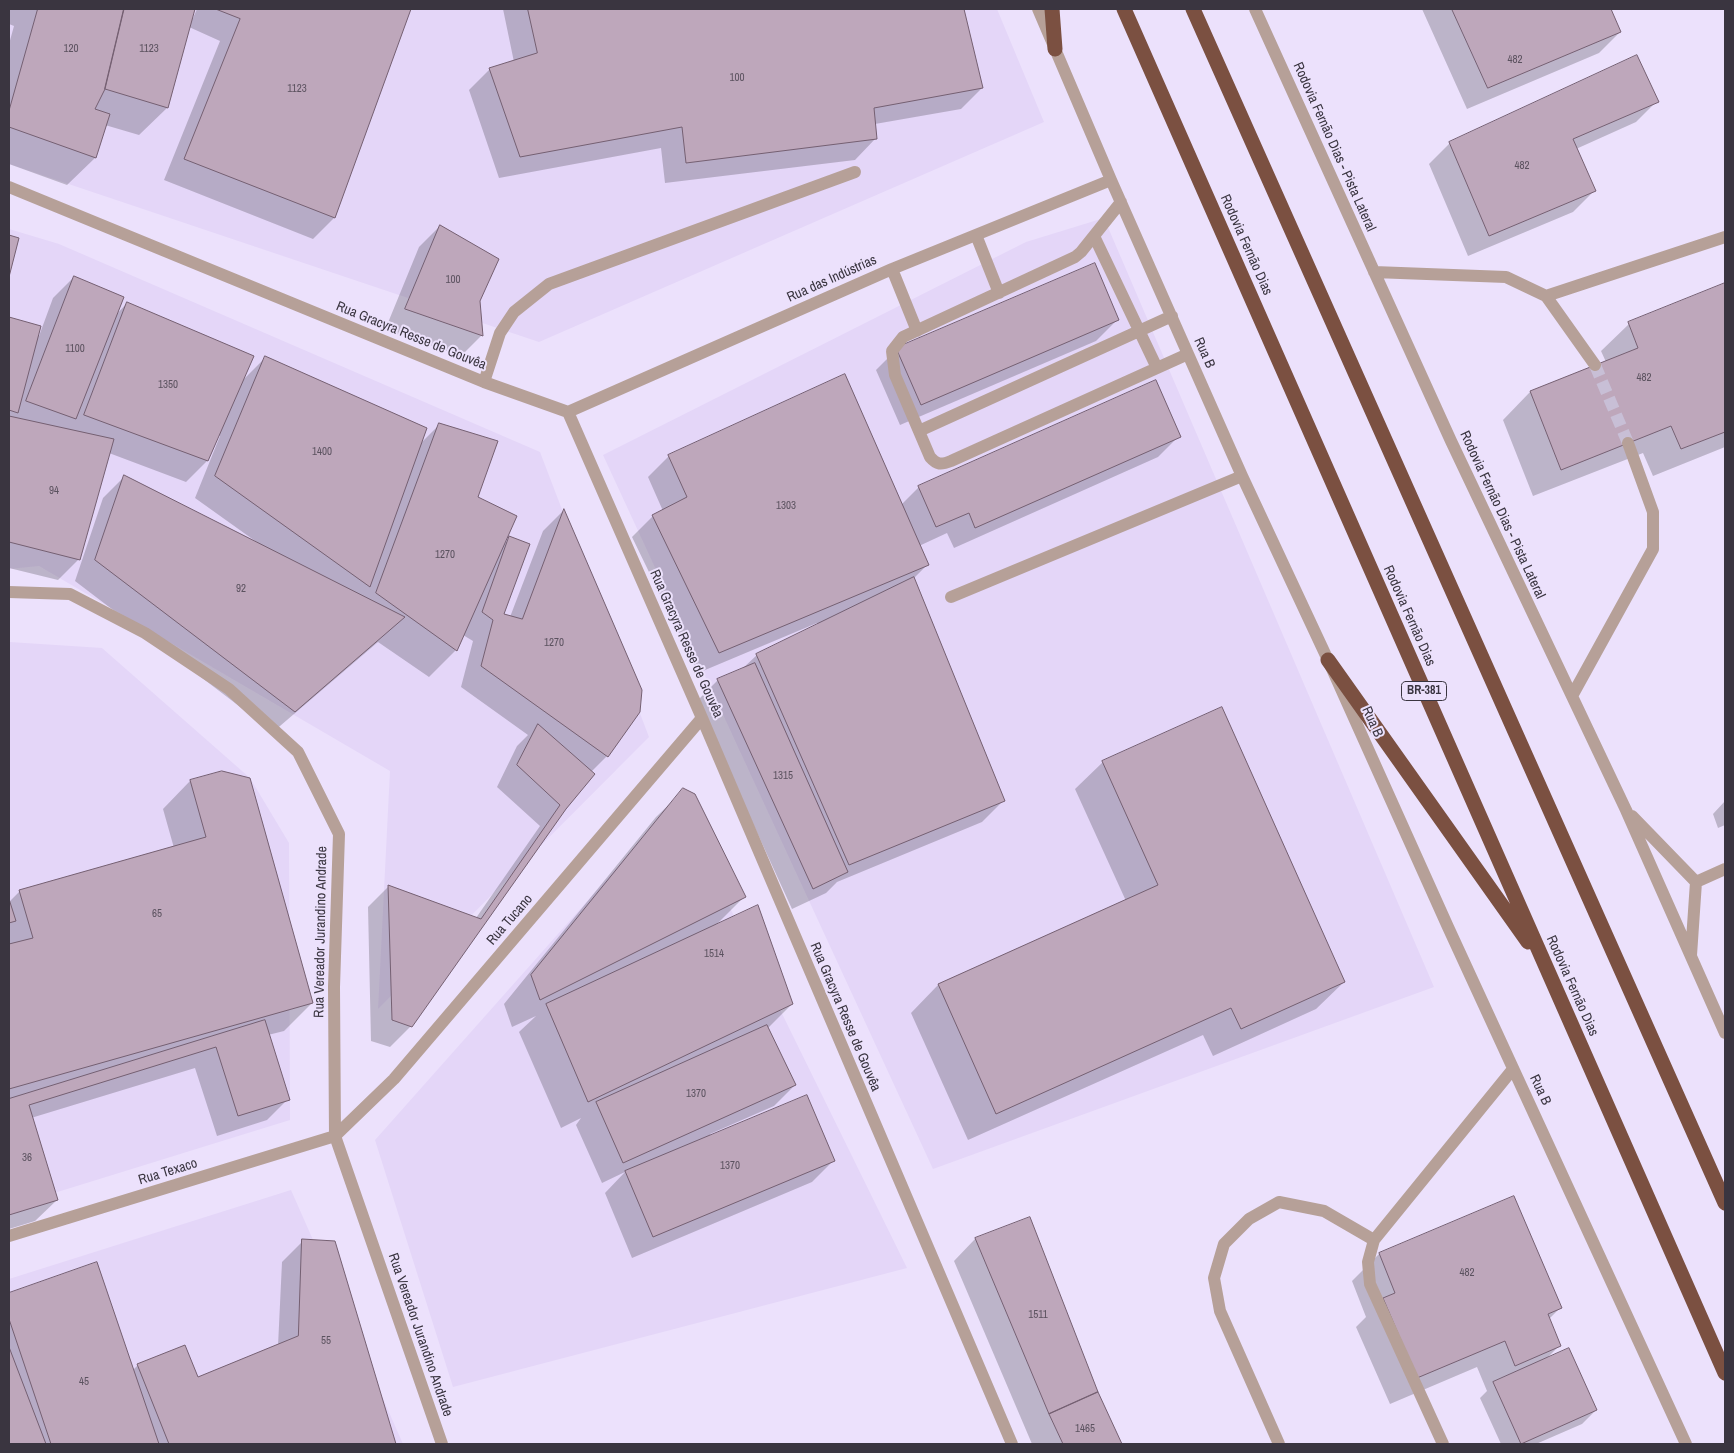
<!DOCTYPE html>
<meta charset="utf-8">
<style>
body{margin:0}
#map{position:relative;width:1734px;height:1453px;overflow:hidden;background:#ece1fc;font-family:"Archivo Narrow",sans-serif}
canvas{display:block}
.frame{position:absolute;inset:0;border:10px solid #3a3540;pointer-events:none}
</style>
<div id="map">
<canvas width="1734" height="1453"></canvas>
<div class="frame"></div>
</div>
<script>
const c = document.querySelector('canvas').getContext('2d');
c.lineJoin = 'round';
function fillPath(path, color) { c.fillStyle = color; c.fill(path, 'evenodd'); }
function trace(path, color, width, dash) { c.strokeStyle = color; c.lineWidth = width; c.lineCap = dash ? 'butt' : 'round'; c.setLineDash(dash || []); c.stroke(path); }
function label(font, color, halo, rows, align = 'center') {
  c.font = font + ' "Archivo Narrow",sans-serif'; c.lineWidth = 4; c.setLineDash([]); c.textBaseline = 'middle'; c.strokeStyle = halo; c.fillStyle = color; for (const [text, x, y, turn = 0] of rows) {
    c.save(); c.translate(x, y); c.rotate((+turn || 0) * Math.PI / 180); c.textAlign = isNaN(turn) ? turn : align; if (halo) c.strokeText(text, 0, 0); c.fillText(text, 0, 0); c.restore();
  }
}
const built = new Path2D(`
 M9,9H997L1044,122L539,342L9,164Z
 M1104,218L1434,987L933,1169L603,455L1026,242Z
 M9,229L59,244L540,452L649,737L378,1009L390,771L39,566L9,569Z
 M9,642L102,648L250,778L289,843L290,1120L9,1207Z
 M677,800L907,1268L453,1387L375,1140Z
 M291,1190L403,1444H9V1279Z`);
const shadow = new Path2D(`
 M9,9H194L191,18H193L197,9H410L334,218L313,239L164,180L220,41L189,27L167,108L139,135L105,125L95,158L67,185L9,164V44L14,26L9,24Z
 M503,9H962L982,88L961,109L875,124L876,138L855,160L665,183L661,148L499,178L469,90L490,69L514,62Z
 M1422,9H1609L1620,32L1599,53L1467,109Z
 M1657,101L1636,122L1576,149L1594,191L1573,212L1468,256L1429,164L1450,143Z
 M440,226L479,301L482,335L461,356L385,330L419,247Z
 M74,277L116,315L127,303L242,381L265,358L419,445L439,425L476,498L503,545L510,538L503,615L510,617L543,531L563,511L641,690L607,756L591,772L565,808L411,1026L390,1047L371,1041L368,907L389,886L476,918L540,826L497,787L517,746L528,735L461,687L473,641L463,635L456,650L429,677L378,642L273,732L75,581L103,498L124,477L258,544V543L195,498L220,436L218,435L207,461L186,482L109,453L79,559L58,580L9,568V319L39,327L37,335L39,336L53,298Z
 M1725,285V447L1653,476L1643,453L1533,496L1503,420L1530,392L1606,362L1601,351L1629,324Z
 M1118,319L1096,341L900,425L876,370L897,349Z
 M1179,436L1158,457L954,548L947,533L919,546L927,565L913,579L1003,801L982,822L837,882L826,893L792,909L697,701L718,680L742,669L757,655L818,625L817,623L698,673L632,537L653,516L663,511L648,477L669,456L901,505L919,487Z
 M1103,762L1344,982L1316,1009L1213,1056L1203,1035L968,1140L911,1013L938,985L1126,901L1075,789Z
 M190,781L312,1003L284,1031L268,1035L288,1099L267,1120L217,1136L195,1068L31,1118L57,1200L35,1221L9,1229V902L20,891L174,848L163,809Z
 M684,790L744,897L715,926L792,1004L767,1029L795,1085L774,1106L710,1134L711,1136L833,1161L812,1182L632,1258L605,1193L625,1172L602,1183L576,1125L581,1118L561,1128L519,1032L536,1016L512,1027L504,1004L656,817Z
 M1725,801V825L1718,828L1713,814Z
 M1029,1218L1097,1392L1120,1444H1032L954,1261L975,1239Z
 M303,1241L334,1242L395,1444H9V1294L97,1264L133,1370L138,1365L197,1378L278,1346L282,1262Z
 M1379,1254L1560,1308L1549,1319L1560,1345L1546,1359L1596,1410L1582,1424L1536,1444H1501L1480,1398L1487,1391L1477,1367L1390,1404L1356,1327L1366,1317L1352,1281Z`);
const building = new Path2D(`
 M38,9H124L105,89L95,109L110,114L96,158L9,127V111Z
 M124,9H195L168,108L105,89Z
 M216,9H411L335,218L184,159L240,19Z
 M528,9H964L983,88L874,108L877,139L686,163L682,127L520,157L489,68L537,53Z
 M1452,9H1611L1621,32L1488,88Z
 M1637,55L1659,102L1573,139L1596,191L1489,236L1449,142Z
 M440,225L499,259L480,301L483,336L405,309Z
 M9,235L19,238L9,277Z
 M1095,263L1119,320L921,405L896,348Z
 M74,276L124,297L76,419L26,401Z
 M1725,283V432L1681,449L1671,426L1561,470L1530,391L1638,348L1628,322Z
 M127,302L254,356L208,461L84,415Z
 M9,317L41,326L18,413L9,410Z
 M265,356L427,428L370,587L215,476Z
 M845,374L929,565L719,653L652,515L687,497L668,455Z
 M1156,380L1181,437L975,528L969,513L936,527L918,486Z
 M9,416L114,439L80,560L9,542Z
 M439,423L498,441L478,497L517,516L457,651L376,593Z
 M124,475L405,617L295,712L95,560Z
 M564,509L642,690L640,712L608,757L481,666L493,620L482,612L509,536L530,544L504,614L522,619Z
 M914,577L1005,801L849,865L756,654Z
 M755,663L848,872L813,889L717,679Z
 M1222,707L1345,982L1241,1029L1231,1008L996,1114L938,984L1158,885L1102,761Z
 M538,724L595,774L566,809L412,1027L392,1020L388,885L481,919L560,805L517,765Z
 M222,771L250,778L313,1003L9,1089V944L33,938L19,890L206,837L190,780Z
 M683,788L695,794L746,897L540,1000L531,975Z
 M9,899L16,921L9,923Z
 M758,905L793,1004L588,1102L546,1004Z
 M265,1020L290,1100L238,1116L216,1047L29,1105L58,1200L9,1215V1099Z
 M767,1025L796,1085L623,1163L596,1102Z
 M807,1095L835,1161L653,1237L625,1171Z
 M1514,1196L1562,1308L1548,1314L1561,1346L1515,1366L1505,1341L1417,1378L1383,1298L1395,1293L1379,1253Z
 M1030,1217L1098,1392L1049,1414L975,1238Z
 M302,1239L335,1241L396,1444H169L137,1364L185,1345L198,1377L298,1336Z
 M97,1262L159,1444H51L9,1319V1293Z
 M9,1347L46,1444H9Z
 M1569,1348L1597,1410L1521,1444L1493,1382Z
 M1098,1392L1122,1444H1063L1049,1414Z`);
const minorTunnel = new Path2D(`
 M1595,365L1628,443`);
const minor = new Path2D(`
 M1038,9L1111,180L1242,476L1328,660L1448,927L1686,1444
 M1255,9L1451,441L1626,810L1725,1033
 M9,187L484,382L568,412L702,718L1012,1444
 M1121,202L1081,252L1075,257L903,337L892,351L895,375L930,457C937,465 941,465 951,461L1188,354
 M976,235L999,293
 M1094,236L1157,368
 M892,269L917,331
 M1374,272L1506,277L1546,296L1595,365
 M1546,296L1725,237
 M484,382L500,333L514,312L549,284L855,172
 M568,412L892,269L1111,180
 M919,431L1172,316
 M9,592L70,594L145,633L229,689L298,752L339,834L334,987L335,1136L442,1444
 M951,597L1242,476
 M1572,696L1653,549V512L1628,443
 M1632,816L1696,882L1691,955
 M1696,882L1725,869
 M9,1236L335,1136L394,1079L702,718
 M1279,1444L1220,1311L1214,1278L1224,1244L1249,1219L1279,1202L1324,1211L1374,1240
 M1443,1444L1370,1284L1368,1262L1374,1240L1513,1069`);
const highway = new Path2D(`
 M1052,9L1055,49
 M1124,9L1725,1373
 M1193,9L1725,1203
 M1328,660L1528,942`);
const numberNames = [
 ["120",71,49],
 ["1123",149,49],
 ["482",1515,60],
 ["100",737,78],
 ["1123",297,89],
 ["482",1522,166],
 ["100",453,280],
 ["1100",75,349],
 ["482",1644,378],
 ["1350",168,385],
 ["1400",322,452],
 ["94",54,491],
 ["1303",786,506],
 ["1270",445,555],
 ["92",241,589],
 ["1270",554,643],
 ["1315",783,776],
 ["65",157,914],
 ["1514",714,954],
 ["1370",696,1094],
 ["36",27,1158],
 ["1370",730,1166],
 ["482",1467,1273],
 ["1511",1038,1315],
 ["55",326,1341],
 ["45",84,1382],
 ["1465",1085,1429]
];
const shields = [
 [1424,691,45]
];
const shieldNames = [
 ["BR-381",1424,691]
];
const streetNames = [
 ["Rodovia Fernão Dias - Pista Lateral",1334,147,66],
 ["Rodovia Fernão Dias",1246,245,66],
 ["Rua das Indústrias",832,279,-24],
 ["Rua Gracyra Resse de Gouvêa",411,336,22],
 ["Rua B",1204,353,66],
 ["Rodovia Fernão Dias - Pista Lateral",1502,515,65],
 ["Rodovia Fernão Dias",1409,616,66],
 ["Rua Gracyra Resse de Gouvêa",686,644,66],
 ["Rua B",1372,722,66],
 ["Rua Tucano",510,920,-49],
 ["Rua Vereador Jurandino Andrade",321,932,-89],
 ["Rodovia Fernão Dias",1572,986,66],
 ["Rua Gracyra Resse de Gouvêa",845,1017,67],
 ["Rua B",1540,1090,65],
 ["Rua Texaco",168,1172,-17],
 ["Rua Vereador Jurandino Andrade",420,1335,71]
];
fillPath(built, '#e4d6f8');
fillPath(shadow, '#0003');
fillPath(building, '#bea7bb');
trace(building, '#756072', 1);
trace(minorTunnel, '#c8bfd6', 12, [12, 6]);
trace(minor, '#b6a098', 12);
trace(highway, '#7b5041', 15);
label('11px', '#5b525f', null, numberNames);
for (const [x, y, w] of shields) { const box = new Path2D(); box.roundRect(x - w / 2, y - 9.5, w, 19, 4); c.fillStyle = '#ece1fc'; c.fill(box); trace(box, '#3a3540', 1); }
label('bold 12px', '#3a3540', null, shieldNames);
label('14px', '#3a3540', '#ece1fc', streetNames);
</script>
